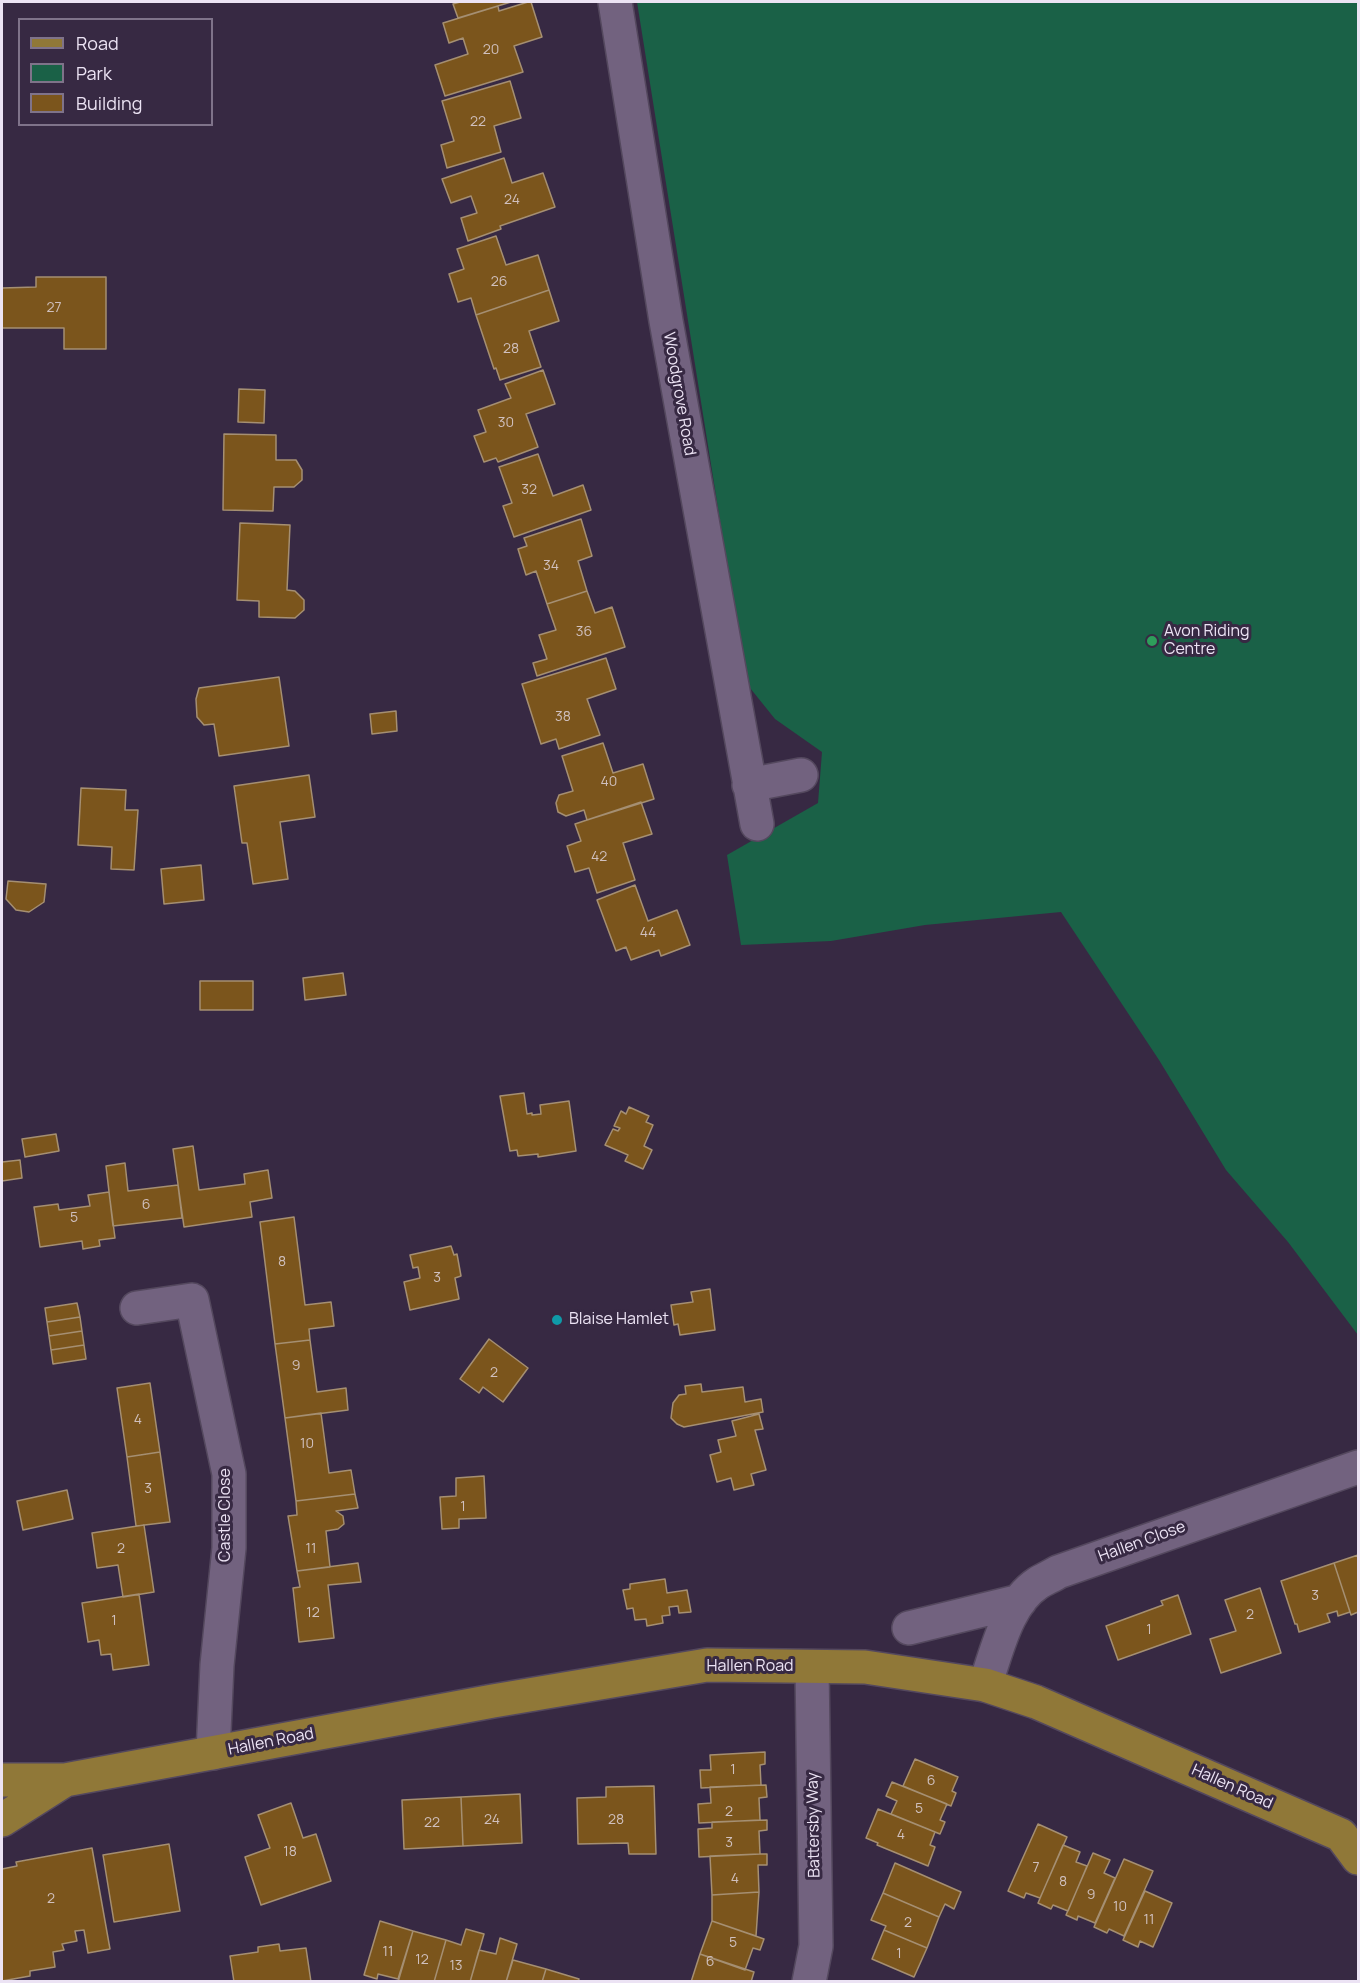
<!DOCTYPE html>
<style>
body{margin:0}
#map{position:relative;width:1360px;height:1983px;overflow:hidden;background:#372943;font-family:Manrope,sans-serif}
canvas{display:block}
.frame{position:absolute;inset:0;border:3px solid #ece3f4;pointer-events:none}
.legend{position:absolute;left:18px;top:18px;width:195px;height:108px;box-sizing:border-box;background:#372943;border:2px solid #7f738a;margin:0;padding:8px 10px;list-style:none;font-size:18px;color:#ece3f4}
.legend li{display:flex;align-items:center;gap:12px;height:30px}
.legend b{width:30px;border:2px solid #7f738a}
</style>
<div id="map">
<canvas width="1360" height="1983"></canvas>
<div class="frame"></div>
<ul class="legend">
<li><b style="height:8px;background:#907838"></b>Road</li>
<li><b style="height:16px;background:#1a6147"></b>Park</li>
<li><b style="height:16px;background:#7b551c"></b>Building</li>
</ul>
</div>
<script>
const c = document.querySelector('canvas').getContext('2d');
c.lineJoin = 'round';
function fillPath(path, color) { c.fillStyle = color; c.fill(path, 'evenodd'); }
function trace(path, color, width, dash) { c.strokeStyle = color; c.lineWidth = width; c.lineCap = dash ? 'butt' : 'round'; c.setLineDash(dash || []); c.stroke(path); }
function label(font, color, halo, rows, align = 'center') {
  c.font = font + ' Manrope,sans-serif'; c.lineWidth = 6; c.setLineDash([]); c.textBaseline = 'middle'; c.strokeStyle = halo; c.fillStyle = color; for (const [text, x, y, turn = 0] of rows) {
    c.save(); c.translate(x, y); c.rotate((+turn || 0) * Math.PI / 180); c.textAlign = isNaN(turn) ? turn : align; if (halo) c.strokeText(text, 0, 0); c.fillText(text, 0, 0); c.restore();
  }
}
const green = new Path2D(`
 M637,2H1358V1335L1288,1242L1226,1170L1159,1060L1061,912L925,925L831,941L741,945L727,855L818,803L822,752L775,719L746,683Z`);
const building = new Path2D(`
 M460,2H511L458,18L453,4Z
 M528,2H531L542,37L514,46L523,72L445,96L435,65L468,54L463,38L449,43L443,23L498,6L499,11Z
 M510,81L521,118L494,126L501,152L447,168L441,145L454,141L442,101Z
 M504,158L512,183L543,173L555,207L500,226L501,229L468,241L461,218L477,213L471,196L451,203L442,179Z
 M496,236L506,265L538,255L549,290L476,315L471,298L458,302L449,274L464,269L457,249Z
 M36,277H106V349H64V328H2V288L36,287Z
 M549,290L559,321L529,331L541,367L500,380L496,368L494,369L476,315Z
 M543,370L555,404L526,414L538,447L498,462L496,458L484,462L474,436L486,432L478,410L511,398L505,384Z
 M239,389L265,390L264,423L238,422Z
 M224,434L276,435V460H296L302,470V480L294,487H274L273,511L223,510Z
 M538,454L553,496L583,485L591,510L514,537L503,506L512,503L499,467Z
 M581,519L592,556L578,561L587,591L547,604L536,571L526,575L518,549L527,546L524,538Z
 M240,523L290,525L287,590L295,591L304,600V610L295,618L259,617V601L237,600Z
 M587,591L595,613L612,607L625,647L537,676L533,663L547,659L539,635L556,630L547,604Z
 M606,658L616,689L587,699L600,735L559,749L556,739L541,744L522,684Z
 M279,677L289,746L219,756L214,724L204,725L197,717L196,699L199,688Z
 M396,711L397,731L372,734L370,714Z
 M603,743L613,773L643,764L654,799L587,820L584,810L566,816L558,812L556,803L559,795L573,791L562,756Z
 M309,775L315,817L280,822L288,879L253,884L247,843H242L234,786Z
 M81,788L126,790L125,810H138L134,870L111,869L112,847L78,845Z
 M641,802L652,834L623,843L635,880L597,893L589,868L575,872L567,846L581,841L575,824Z
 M201,865L204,900L164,904L161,869Z
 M8,881L46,884L44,902L29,912L16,910L6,899Z
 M635,885L648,921L677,910L690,945L661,956L659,950L631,960L626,947L616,951L597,900Z
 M343,973L346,995L305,1000L303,978Z
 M200,981H253V1010H200Z
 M524,1093L527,1114L532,1113V1115L541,1114L540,1105L569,1101L576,1151L538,1157V1154L518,1156L517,1150L510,1151L500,1096Z
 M629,1107L649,1116L646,1122L653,1125L644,1146L652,1150L643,1169L625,1161L628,1155L605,1145L613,1129L618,1131L620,1128L614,1126L621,1111L626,1114Z
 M56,1134L59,1151L25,1157L22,1139Z
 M193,1146L199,1190L245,1184L244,1174L268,1170L272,1198L250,1202L252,1217L184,1227L173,1149Z
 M20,1160L22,1178L2,1181V1162Z
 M125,1163L128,1191L178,1185L182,1218L113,1226L106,1166Z
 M109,1192L115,1238L99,1240L100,1246L83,1249L82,1241L40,1247L34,1207L58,1204L59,1210L90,1206L88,1195Z
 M294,1217L305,1305L331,1302L334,1326L309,1329L310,1340L275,1344L260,1222Z
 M451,1246L454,1255L457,1254L461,1276L455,1278L459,1299L410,1310L404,1282L420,1278L418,1267L413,1268L410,1255Z
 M710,1289L715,1330L680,1335L678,1324L674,1325L671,1305L693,1302L691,1292Z
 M77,1303L80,1317L47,1322L45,1308Z
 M80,1317L82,1331L49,1336L47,1322Z
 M82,1331L84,1345L51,1350L49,1336Z
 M489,1339L528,1368L503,1402L483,1387L479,1393L460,1379Z
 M310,1340L317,1392L346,1388L348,1410L285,1418L275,1344Z
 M84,1345L86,1359L53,1364L51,1350Z
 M150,1383L160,1452L127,1457L117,1388Z
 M701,1384L702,1392L743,1387L745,1402L761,1399L763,1412L684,1427L677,1424L671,1418L673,1403L679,1395L686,1394L685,1386Z
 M321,1413L329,1473L351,1470L355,1494L296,1501L285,1418Z
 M759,1414L763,1429L755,1430L766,1470L751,1474L754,1485L734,1490L731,1478L717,1482L710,1455L721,1452L718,1440L736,1436L732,1421Z
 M160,1452L170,1522L136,1526L127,1457Z
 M484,1476L486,1518L459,1519V1528L442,1529L440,1497L456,1496V1478Z
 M67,1490L73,1519L23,1530L17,1501Z
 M355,1494L358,1508L336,1511L343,1516L344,1524L338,1529L326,1531L330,1567L297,1571L288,1516L297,1515L296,1501Z
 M144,1525L154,1592L123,1597L118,1565L97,1568L92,1533Z
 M1358,1555V1612L1351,1615L1334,1563Z
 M358,1563L361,1582L328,1585L334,1638L299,1642L293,1588L300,1587L297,1571Z
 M1334,1563L1350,1612L1338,1616L1337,1611L1327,1614L1330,1622L1299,1632L1297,1624H1295L1281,1581Z
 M665,1579L667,1593L687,1590L691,1612L679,1613L678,1606L669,1607L670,1615L662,1616L663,1623L647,1626L646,1619L635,1620L633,1608L627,1609L623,1590L630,1589V1584Z
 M1260,1588L1281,1653L1221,1673L1210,1639L1236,1631L1225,1600Z
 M139,1594L149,1665L113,1670L111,1654L101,1655L99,1640L88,1642L82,1603Z
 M1178,1595L1191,1634L1118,1660L1106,1626L1163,1605L1161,1601Z
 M765,1752V1764L760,1765L761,1785L701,1788L700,1770H711L710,1755Z
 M915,1759L958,1777L952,1791L956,1793L951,1806L903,1786Z
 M892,1782L947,1804L940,1820L945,1822L940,1834L891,1814L897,1801L886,1796Z
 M766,1785L767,1797L759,1798L760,1820L699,1823L698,1804L711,1803L710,1787Z
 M654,1786L656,1854H629L628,1843L578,1844L577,1798L606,1797V1787Z
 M520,1794L522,1843L463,1846L461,1797Z
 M461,1797L463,1846L404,1849L402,1800Z
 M291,1803L303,1838L316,1834L331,1881L261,1905L245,1857L270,1848L258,1815Z
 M878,1809L935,1832L930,1845L935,1847L928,1866L877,1845L878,1843L866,1838Z
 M767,1820V1830L759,1831L760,1854L699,1857L698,1829L712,1828V1822Z
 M1038,1824L1067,1837L1040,1898L1026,1893L1024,1898L1008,1891Z
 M169,1844L180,1911L114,1922L103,1855Z
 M1063,1845L1080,1852L1076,1862L1087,1866L1068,1911L1053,1905L1051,1909L1038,1903Z
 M92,1848L110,1949L88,1953L84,1930L75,1931L77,1941L62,1944L64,1950L53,1952L55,1967L30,1971V1976L2,1981V1869L17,1866L16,1862Z
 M1093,1853L1110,1860L1104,1873L1115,1878L1095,1923L1078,1916L1077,1920L1066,1915Z
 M760,1854H767V1865H758L759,1892L712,1895L710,1856Z
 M1124,1859L1153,1871L1124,1936L1109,1929L1107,1933L1094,1927Z
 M895,1863L961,1892L954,1909L945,1904L939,1917L883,1893Z
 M1145,1891L1172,1903L1153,1947L1140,1941L1138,1947L1123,1940Z
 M759,1892L756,1936L712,1921V1895Z
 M883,1893L939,1917L927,1948L884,1930L886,1926L871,1920Z
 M380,1921L413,1931L398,1979L378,1974L377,1979L364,1975Z
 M712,1921L764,1939L760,1950L753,1948L745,1970L700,1954Z
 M466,1929L484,1934L470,1982H434L446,1940L461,1945Z
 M884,1930L927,1948L914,1977L872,1959Z
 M413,1931L446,1940L434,1982H398Z
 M500,1938L517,1944L506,1982H470L479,1950L496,1954Z
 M279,1944L280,1951L306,1948L311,1982H234L230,1956L258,1952V1947Z
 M700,1954L754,1972L751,1982H691Z
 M513,1960L546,1969L542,1982H506Z
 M546,1969L579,1979L578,1982H542Z`);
const minor = new Path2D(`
 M615,2L666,321L757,824
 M749,785L801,775
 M137,1308L192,1300L229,1474V1548L217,1665L213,1753
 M909,1628L1020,1601
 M985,1685C997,1652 1006,1604 1038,1583C1044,1579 1052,1576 1058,1572L1358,1467
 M809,1982L816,1946L812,1667`);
const major = new Path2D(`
 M2,1780H65L493,1701L707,1665L865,1667L985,1685L1036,1702L1341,1835L1358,1858
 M2,1820L65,1780`);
const markers = [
 [1152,641,6,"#2e9e5b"],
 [557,1320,6,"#0f9aa8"]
];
const numberNames = [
 ["20",491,50],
 ["22",478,122],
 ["24",512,200],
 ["26",499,282],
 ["27",54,308],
 ["28",511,349],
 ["30",506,423],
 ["32",529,490],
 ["34",551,566],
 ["36",584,632],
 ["38",563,717],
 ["40",609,782],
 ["42",599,857],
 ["44",648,933],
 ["6",146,1205],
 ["5",74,1218],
 ["8",282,1262],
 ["3",437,1278],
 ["9",296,1366],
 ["2",494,1373],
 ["4",138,1420],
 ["10",307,1444],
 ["3",148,1489],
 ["1",463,1507],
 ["2",121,1549],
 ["11",311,1549],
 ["3",1315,1596],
 ["12",313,1613],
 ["2",1250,1615],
 ["1",114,1621],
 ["1",1149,1630],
 ["1",733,1770],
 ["6",931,1781],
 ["5",919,1809],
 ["2",729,1812],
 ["24",492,1820],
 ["28",616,1820],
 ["22",432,1823],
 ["4",901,1835],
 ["3",729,1843],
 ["18",290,1852],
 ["7",1036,1868],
 ["4",735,1879],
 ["8",1063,1882],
 ["9",1091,1895],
 ["2",51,1899],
 ["10",1120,1907],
 ["11",1149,1920],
 ["2",908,1923],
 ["5",733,1943],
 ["11",388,1952],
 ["1",899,1954],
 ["12",422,1960],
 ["6",710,1962],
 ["13",456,1966]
];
const streetNames = [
 ["Woodgrove Road",679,394,80],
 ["Castle Close",226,1515,-90],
 ["Hallen Close",1142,1542,-20],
 ["Hallen Road",750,1667],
 ["Hallen Road",271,1742,-11],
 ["Hallen Road",1232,1787,24],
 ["Battersby Way",814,1825,-91]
];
const poiNames = [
 ["Avon Riding",1164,632],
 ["Centre",1164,650],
 ["Blaise Hamlet",569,1320]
];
fillPath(green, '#1a6147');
fillPath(building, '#7b551c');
trace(building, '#a58f72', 1.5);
trace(minor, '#54485e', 36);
trace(major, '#54485e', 36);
trace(minor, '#72627f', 33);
trace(major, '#907838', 33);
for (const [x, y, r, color] of markers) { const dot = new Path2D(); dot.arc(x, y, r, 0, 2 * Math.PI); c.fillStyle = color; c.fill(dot); trace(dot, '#372943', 2); }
label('14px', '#d0c0be', null, numberNames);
label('16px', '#ece3f4', '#372943', streetNames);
label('16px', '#ece3f4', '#372943', poiNames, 'left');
</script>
